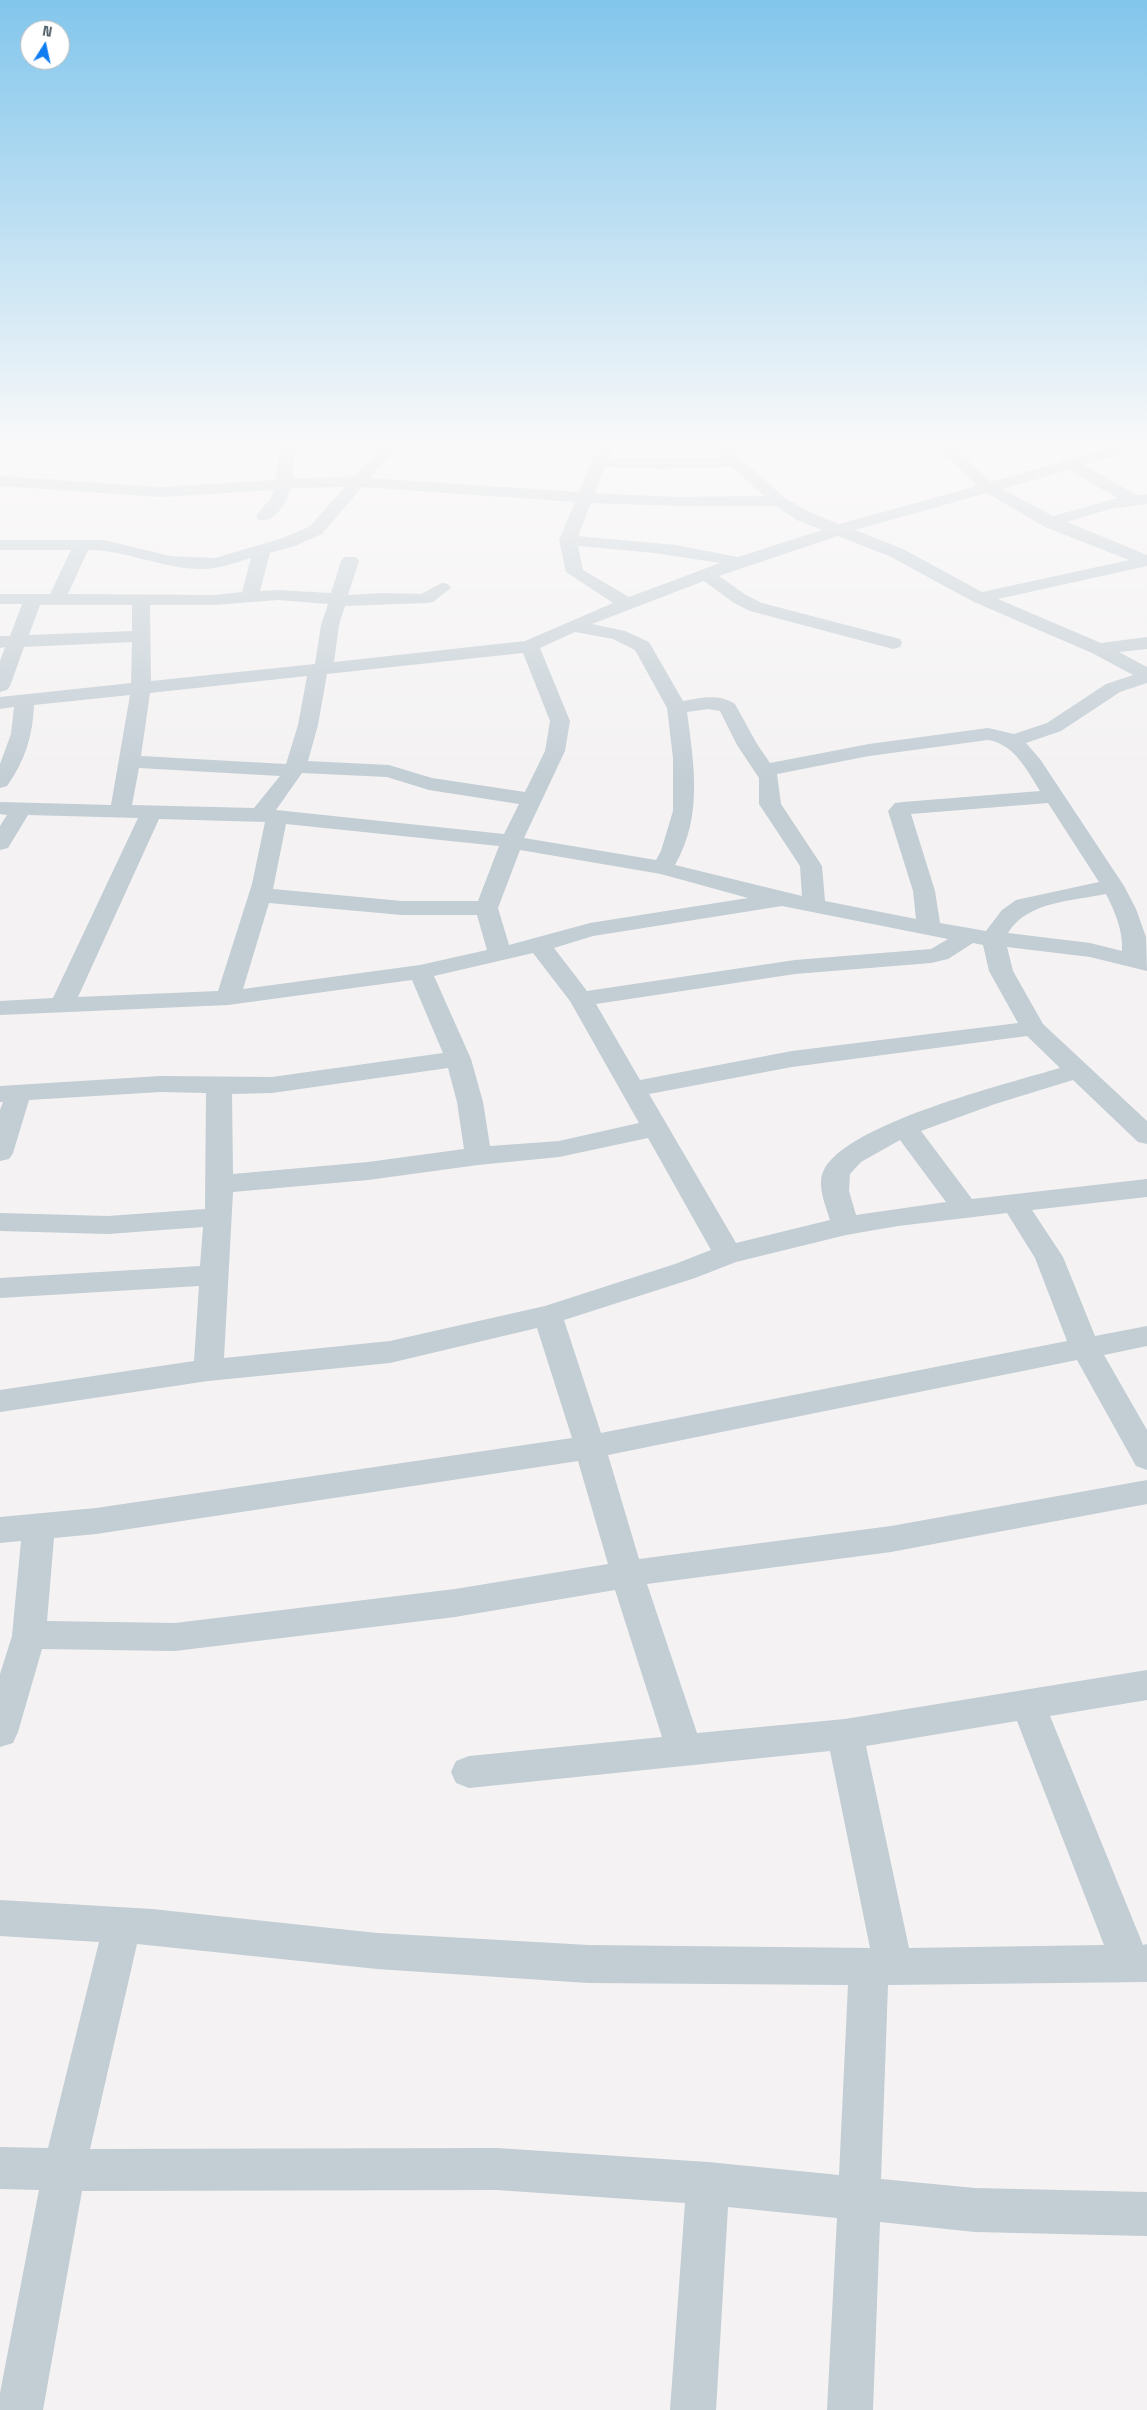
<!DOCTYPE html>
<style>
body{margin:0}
#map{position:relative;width:1147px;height:2410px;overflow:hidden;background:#f4f2f2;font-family:"Space Grotesk",sans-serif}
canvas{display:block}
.north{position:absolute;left:20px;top:20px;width:50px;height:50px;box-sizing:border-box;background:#fff;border:1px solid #b6bcc0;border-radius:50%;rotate:10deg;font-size:14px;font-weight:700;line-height:20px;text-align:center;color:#485761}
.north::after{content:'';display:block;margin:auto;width:18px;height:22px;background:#0f7df1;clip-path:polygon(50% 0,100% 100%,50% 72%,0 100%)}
</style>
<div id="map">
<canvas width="1147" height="2410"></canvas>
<div class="north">N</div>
</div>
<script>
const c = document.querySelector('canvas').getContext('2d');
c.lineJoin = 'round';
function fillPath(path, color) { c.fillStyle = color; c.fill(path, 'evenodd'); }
const street = new Path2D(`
 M279,446H295L293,478L354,477L382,446H398L370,478L579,492L597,446H613L608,458H722L710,446H727L785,498L809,512L839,524L977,486L937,446H954L991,482L1061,462L1062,460L1118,446H1143L1140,449L1084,465L1137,495L1147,494V504L1110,509L1067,522L1147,555V566L998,599L1101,643L1147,637V649L1119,652L1147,667V683L1120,692L1061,731L1026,743L1040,759L1124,886L1136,909L1146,937L1147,971L1090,957L1007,947L1013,971L1043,1024L1147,1121V1144L1138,1142L1073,1080L995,1104L921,1131L972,1199L1147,1179V1197L1032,1210L1063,1257L1095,1336L1147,1326V1346L1104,1355L1147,1430V1470L1136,1466L1077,1360L608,1455L639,1559L891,1526L1147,1480V1504L891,1552L647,1584L697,1733L845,1719L1147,1670V1700L1050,1716L1143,1945L1147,1944V1982L888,1985L881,2179L975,2188L1147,2192V2236L975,2232L880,2222L873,2410H827L837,2218L728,2207L716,2410H670L685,2203L497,2190L82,2191L43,2410H0V2393L39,2190L0,2189V2147L48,2148L99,1942L0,1936V1900L152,1909L377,1933L588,1945L870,1948L830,1751L469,1788L456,1783L451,1772L456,1761L469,1756L662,1737L615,1590L455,1617L175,1651L42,1649L18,1732L13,1743L0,1747V1674L12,1636L21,1541L0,1543V1517L96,1508L572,1438L537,1328L390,1363L208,1381L0,1412V1390L194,1361L199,1286L0,1298V1278L200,1266L203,1227L108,1234L0,1231V1213L108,1216L205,1209L206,1093L161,1092L29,1100L13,1153L9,1159L0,1161V1110L3,1102H0V1086L161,1076L272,1077L443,1053L412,980L228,1005L0,1015V1001L53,998L138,818L28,815L8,848L0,850V826L7,815L0,814V802L111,805L130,695L34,705C33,735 25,761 7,786L0,788V764L11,734L14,707L0,709V697L131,683L132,642L24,647L10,686L7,690L0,692V661L5,647L0,648V636H10L22,604H0V594H50L71,550H0V540H104L170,556L215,558L283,538L310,526L345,487L291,488C287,502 275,524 258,520L256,516L270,499L274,490L161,497L0,486V476L161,487L276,480ZM605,467L664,469L732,467L764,496L674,497L595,493ZM1068,470L1118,498L1053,516L1002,489ZM362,487L575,502L559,540L566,572L613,603L525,641L334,662L339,625L345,606L427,603L433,602L451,588L448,584L442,583L421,594L382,593L348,595L359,561L356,557H344L341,561L331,593L278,590L260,591L270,553L295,546L322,534ZM987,493L1045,527L1129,560L982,592L903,549L855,530ZM591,503L674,506H776L797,520L822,530L738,557L676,545L578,536ZM838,536L891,557L974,602L1092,653L1133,675L1106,684L1047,723L1014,734L988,728L869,744L770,763L757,744L735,704C719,693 700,698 683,701L649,642L625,631L592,624L704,581L734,603L750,611L893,649L900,647L902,643L900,639L762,603L746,595L719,576ZM578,546L654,553L720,563L629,597L583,570ZM88,550C125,550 161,568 198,569C217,570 234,563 251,558L242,592L214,595L68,594ZM278,600L328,604L321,625L315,664L151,681L150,605H214ZM40,605H132V631L29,635ZM575,632L613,639L635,650L667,708L673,758V811L661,851L656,860L524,838L565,751L570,721L540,648ZM523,653L550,721L545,751L525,792L432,778L389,765L308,761L318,725L327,674ZM307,676L298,725L286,764L141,756L150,693ZM708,709L720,711L737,745L759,778V804L800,866L802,896L675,865C703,816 694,765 687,712ZM988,740C1014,744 1027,770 1040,791L903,802L895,803L888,811L913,891L916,919L825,901L822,866L781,804L777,774L869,756ZM139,768L280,776L254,808L132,805ZM302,773L387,777L429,790L519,804L504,834L276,810ZM1048,803L1099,882L1016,900L1002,910L986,931L940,923L935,891L911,814ZM159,819L265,822L252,884L218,991L78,997ZM286,824L489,845L499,846L478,901H402L273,889ZM520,850L661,874L748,898L590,923L509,945L498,908ZM1106,894C1115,912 1123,930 1122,951L1090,943L1008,933C1027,901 1073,901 1106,894ZM269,903L402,915H477L487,950L420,965L243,989ZM782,906L948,939L931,949L795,960L587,991L554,948L593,936ZM973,943L983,945L989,971L1018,1023L792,1051L640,1080L596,1004L795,974L931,963L948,959ZM533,953L570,1001L639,1123L559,1141L490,1146L483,1102L471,1059L434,976ZM1027,1036L1060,1068C1010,1083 843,1124 823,1172C817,1187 826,1206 830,1220L736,1243L649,1094L792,1067ZM448,1068L457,1102L464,1149L368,1162L233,1174L232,1094L272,1093ZM648,1138L711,1250L675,1264L545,1306L390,1341L224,1358L233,1192L368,1180L478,1165L559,1157ZM900,1140L946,1202L856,1215L849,1191L850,1174L861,1162ZM1007,1213L1035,1258L1067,1341L601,1433L564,1320L695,1278L736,1262L846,1235L898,1226ZM578,1461L608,1564L455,1589L175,1623L47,1621L54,1538L96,1534ZM1017,1721L1104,1945L909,1948L866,1746ZM137,1944L377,1969L588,1983L848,1985L839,2175L708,2162L497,2148L90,2149Z`);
fillPath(street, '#c2cdd4');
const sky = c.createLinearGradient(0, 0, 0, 783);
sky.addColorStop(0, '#82c6ec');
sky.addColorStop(0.57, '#faf9f9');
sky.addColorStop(1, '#faf9f900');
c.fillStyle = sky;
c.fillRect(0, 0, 1147, 783);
</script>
